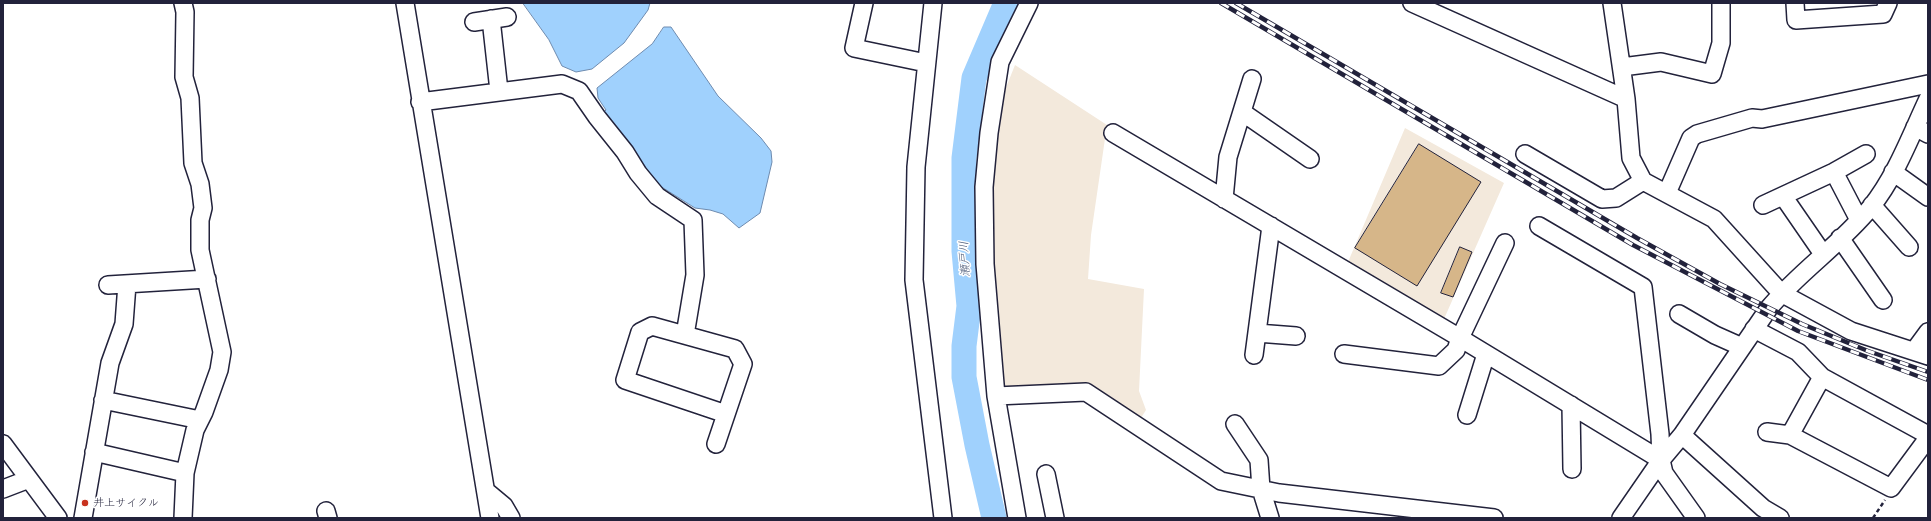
<!DOCTYPE html>
<meta charset="utf-8">
<style>
body{margin:0}
#map{position:relative;width:1931px;height:521px;overflow:hidden;background:#fff;font-family:"Playpen Sans",sans-serif}
canvas{display:block}
.frame{position:absolute;inset:0;border:4px solid #22223b;pointer-events:none}
</style>
<div id="map">
<canvas width="1931" height="521"></canvas>
<div class="frame"></div>
</div>
<script>
const c = document.querySelector('canvas').getContext('2d');
c.lineJoin = 'round';
function fillPath(path, color) { c.fillStyle = color; c.fill(path, 'evenodd'); }
function trace(path, color, width, dash) { c.strokeStyle = color; c.lineWidth = width; c.lineCap = dash ? 'butt' : 'round'; c.setLineDash(dash || []); c.stroke(path); }
function label(font, color, halo, rows, align = 'center') {
  c.font = font + ' "Playpen Sans","Klee One",sans-serif'; c.lineWidth = 3; c.setLineDash([]); c.textBaseline = 'middle'; c.strokeStyle = halo; c.fillStyle = color; for (const [text, x, y, turn = 0] of rows) {
    c.save(); c.translate(x, y); c.rotate((+turn || 0) * Math.PI / 180); c.textAlign = isNaN(turn) ? turn : align; if (halo) c.strokeText(text, 0, 0); c.fillText(text, 0, 0); c.restore();
  }
}
const built = new Path2D(`
 M1015,65L1107,125L1091,235L1088,279L1144,289L1139,391L1146,410L1141,418L1105,394L1079,386H1002L990,269L994,146L1003,95Z
 M1405,128L1504,183L1444,319L1348,262Z`);
const water = new Path2D(`
 M523,3H650L648,10L624,43L592,69L576,72L562,66L549,40Z
 M664,27H671L718,96L761,138L771,151L772,162L760,213L739,228L723,214L710,210L695,208L660,186L603,113L606,110L598,98L597,88L652,44Z`);
const river = new Path2D(`
 M994,518L977,445L964,377V346L969,306L964,251V158L974,78L1006,3`);
const building = new Path2D(`
 M1419,144L1481,182L1417,286L1355,248Z
 M1460,247L1472,252L1453,297L1441,293Z`);
const path = new Path2D(`
 M1873,518L1885,500`);
const minor = new Path2D(`
 M183,3L185,12L184,77L190,98L193,163L200,184L203,208L200,220V250L222,352L219,370L204,412L195,430L185,473L183,518
 M405,3L490,518
 M864,3L854,48L926,63
 M933,3L916,167L914,280L943,518
 M1412,3L1626,99
 M1612,3L1626,99L1631,158L1643,181L1714,219L1781,293L1851,331L1928,356
 M1795,3L1796,20L1883,14L1888,3
 M491,19L499,91
 M474,22L507,17
 M1622,67L1661,62L1712,74L1721,43V3
 M420,102L562,84L579,91L597,117L625,152L638,173L657,196L693,220L695,275L685,335
 M1242,112L1310,159
 M1915,127L1928,134
 M1113,133L1460,338L1661,460
 M1525,154L1602,199L1616,198L1643,181
 M1834,172L1859,220
 M1893,172L1928,197
 M1667,193L1691,138L1697,134L1752,118L1762,119L1928,84
 M1783,196L1823,254
 M1224,199L1228,157L1252,79
 M1763,205L1834,172L1866,154
 M1872,205L1909,247
 M1539,226L1643,287L1660,434L1661,460L1664,473L1696,518
 M1840,238L1883,300
 M108,285L207,279
 M1679,314L1715,335L1742,347
 M1754,329L1798,352L1822,377L1928,435
 M1257,333L1296,336
 M1914,351L1928,332
 M1344,354L1439,366L1456,350L1460,338L1505,243
 M1254,355L1271,226
 M996,396L1086,392L1221,481L1279,493L1494,518
 M103,400L200,420
 M1571,405L1572,469
 M1467,415L1486,354
 M1235,424L1259,460L1261,489L1270,518
 M1767,432L1790,435L1891,488L1928,438
 M1682,435L1763,508L1780,518
 M1790,435L1822,377
 M3,444L58,518
 M716,444L743,364L735,349L652,326L640,332L625,380L726,414
 M94,452L185,473
 M1046,474L1055,518
 M3,489L29,479
 M486,491L504,506L511,518
 M326,511L328,518
 M83,518L110,363L124,324L127,284
 M1017,518L996,396L985,264L984,187L989,133L1000,62L1029,3
 M1621,518L1661,460L1682,435L1769,308C1800,271 1841,244 1871,207C1896,176 1911,135 1928,99`);
const rail = new Path2D(`
 M1221,3L1633,245L1798,331L1928,380
 M1236,3L1637,238L1720,284L1802,324L1868,351L1928,372`);
const markers = [
 [85,503,4,"#c8321e"]
];
const poiNames = [
 ["井上サイクル",93,503]
];
const waterNames = [
 ["瀬戸川",965,259,-93]
];
fillPath(built, '#f3e9dc');
fillPath(water, '#a0d1fd');
trace(water, '#6e8baf', 1);
trace(river, '#a0d1fd', 25);
fillPath(building, '#d6b689');
trace(building, '#22223b', 1);
trace(minor, '#22223b', 20);
trace(path, '#22223b', 2.5, [4, 3]);
trace(minor, '#fff', 17);
trace(rail, '#22223b', 4.5);
trace(rail, '#fff', 3, [9]);
for (const [x, y, r, color] of markers) { const dot = new Path2D(); dot.arc(x, y, r, 0, 2 * Math.PI); c.fillStyle = color; c.fill(dot); trace(dot, '#fff', 1.5); }
label('11px', '#22223b', '#fff', poiNames, 'left');
label('italic 12px', '#485775', '#fff', waterNames);
</script>
